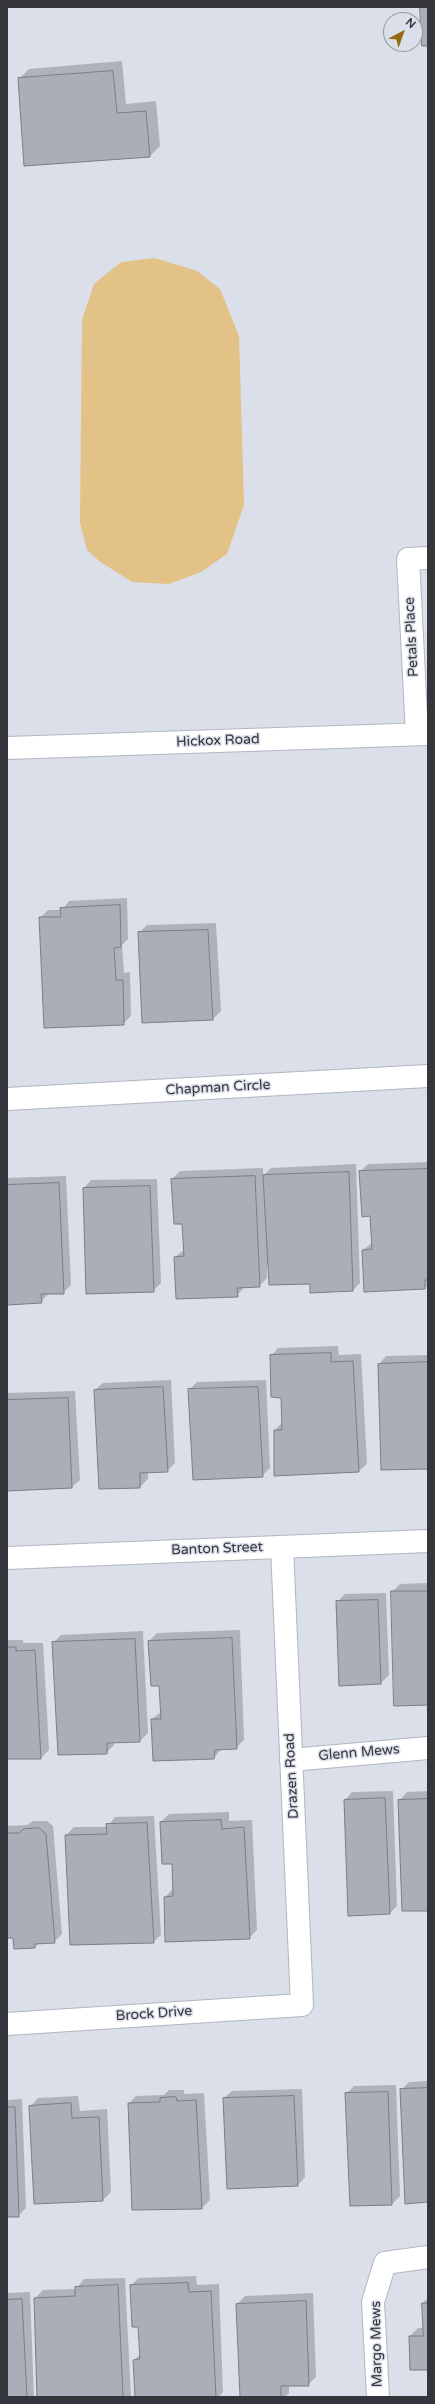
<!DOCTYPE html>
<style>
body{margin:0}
#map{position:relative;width:435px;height:2404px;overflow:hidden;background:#dadfe9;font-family:"Varela Round",sans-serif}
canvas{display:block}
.frame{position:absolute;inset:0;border:8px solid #35363b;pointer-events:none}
.north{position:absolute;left:383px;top:12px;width:40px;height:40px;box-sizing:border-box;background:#dadfe9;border:1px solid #989ba3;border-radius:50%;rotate:41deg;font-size:11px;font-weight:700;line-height:16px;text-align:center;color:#35363b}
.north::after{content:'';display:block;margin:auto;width:14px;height:18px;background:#916a12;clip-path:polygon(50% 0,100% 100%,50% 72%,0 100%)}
</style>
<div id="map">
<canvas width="435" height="2404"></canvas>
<div class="frame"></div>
<div class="north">N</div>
</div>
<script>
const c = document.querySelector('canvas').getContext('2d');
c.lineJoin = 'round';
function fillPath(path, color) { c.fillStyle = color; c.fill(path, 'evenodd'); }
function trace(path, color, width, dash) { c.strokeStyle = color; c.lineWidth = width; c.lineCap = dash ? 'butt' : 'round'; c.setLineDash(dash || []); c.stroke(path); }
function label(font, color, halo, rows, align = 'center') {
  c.font = font + ' "Varela Round",sans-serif'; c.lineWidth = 3; c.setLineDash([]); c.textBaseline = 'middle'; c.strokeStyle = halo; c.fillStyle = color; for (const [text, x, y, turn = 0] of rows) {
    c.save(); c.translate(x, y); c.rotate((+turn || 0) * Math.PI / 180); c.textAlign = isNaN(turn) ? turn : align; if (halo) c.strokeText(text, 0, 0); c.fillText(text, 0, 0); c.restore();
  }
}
const water = new Path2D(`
 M155,258L197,271L220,289L239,336L244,505L227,554L201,572L169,584L132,582L99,561L87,550L80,523L82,320L94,284L121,262Z`);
const shadow = new Path2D(`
 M122,61L126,104L156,101L160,146L150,156L19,79L29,69Z
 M127,898L128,939L122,945L124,973L130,972L131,1016L123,1024L40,918L48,910H62L69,901Z
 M216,923L221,1011L213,1019L139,933L147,925Z
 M428,1162V1285L425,1288L365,1291L363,1250L373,1242L371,1215L360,1172L368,1164Z
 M356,1164L360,1283L353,1290L311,1283L269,1264H267V1278L259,1286H245L237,1296L175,1257L185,1249L183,1223L172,1179L180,1171L263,1168V1176L271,1168Z
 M66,1176L71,1285L63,1293H49L41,1302L7,1304V1178Z
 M157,1179L161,1283L153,1291L84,1188L91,1180Z
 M338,1346L339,1355L361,1354L367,1464L359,1471L275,1430L283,1422L282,1397L271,1356L278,1348Z
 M428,1355V1468L379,1364L386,1356Z
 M171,1380L175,1463L167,1471L148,1472V1479L140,1487L95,1390L103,1383Z
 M266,1380L270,1468L262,1476L189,1390L197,1382Z
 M75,1391L80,1480L72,1487L7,1490V1393Z
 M428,1583V1704L392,1592L400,1584Z
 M386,1593L389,1675L381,1683L337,1602L345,1594Z
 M240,1630L244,1740L236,1748H222L214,1758L152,1719L162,1711L160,1685H152L149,1641L157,1633Z
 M143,1631L148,1733L140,1741L114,1742V1745L106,1753L53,1643L61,1635Z
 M8,1640H23V1643H43L49,1750L41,1758H7Z
 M393,1791L397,1906L390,1913L345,1800L352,1792Z
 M428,1791V1910L400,1800L407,1792Z
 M229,1812V1821L252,1820L257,1930L249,1938L165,1897L173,1889V1863L161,1822L169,1814Z
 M154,1816L161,1935L153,1942L66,1835L74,1827H107L115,1817Z
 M33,1821H47L53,1826L62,1934L54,1942L39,1943L35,1947L14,1937H7V1826L27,1825Z
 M428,2081V2201L401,2090L409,2082Z
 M396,2085L400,2196L392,2204L351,2205L346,2094L354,2086Z
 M302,2089L305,2177L298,2185L224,2098L232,2091Z
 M169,2090H184V2094L204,2093L210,2200L202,2208L129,2103L136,2096L164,2095Z
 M78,2096L80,2111L107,2109L111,2192L103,2200L35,2203L31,2106L38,2098Z
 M22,2099L26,2208L18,2216H7V2100Z
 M196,2276L197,2285L219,2284L223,2392L219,2397H136L134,2360L140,2354L139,2326L131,2285L139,2278Z
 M125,2278L131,2396L38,2397L35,2298L43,2290L76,2289L84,2279Z
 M7,2284L8,2293L30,2292L34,2397H7Z
 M313,2293L316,2377L308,2385H289V2393L285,2397H241L237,2304L245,2296Z
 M428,2298V2369L410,2336L418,2328H424L423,2303Z`);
const building = new Path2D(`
 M420,7H428V46H422Z
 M113,71L117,113L146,111L150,157L24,166L18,78Z
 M120,905L121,947L114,948L116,980H123L124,1025L44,1028L39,917H61L60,908Z
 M208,930L213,1020L142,1023L138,932Z
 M428,1169V1280H425V1289L364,1292L362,1250L372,1249L370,1216L362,1217L359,1171Z
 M349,1172L353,1291L310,1293V1284L269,1285L263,1175Z
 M255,1176L260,1287L237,1288L238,1297L176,1299L174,1257L184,1256L182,1224H174L171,1179Z
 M59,1183L64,1294H41L42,1303L7,1305V1185Z
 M150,1186L154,1292L86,1294L83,1188Z
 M331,1353V1362L353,1361L359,1472L274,1476V1430H282L281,1398L271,1397L270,1355Z
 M428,1362V1469L381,1470L378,1364Z
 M163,1387L168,1472L140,1473V1488L99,1489L94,1390Z
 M258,1387L263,1477L193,1480L188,1389Z
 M68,1398L72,1488L7,1491V1400Z
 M391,1591H428V1705L394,1706Z
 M378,1600L381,1684L339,1686L336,1601Z
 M232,1638L237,1749L215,1750L214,1759L153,1761L151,1719H161L159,1686H151L148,1641Z
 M135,1639L140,1742L107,1743V1754L58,1755L52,1642Z
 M7,1647H16V1651L35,1650L41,1759H7Z
 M385,1798L390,1914L348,1916L344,1800Z
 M428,1799V1911H402L398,1800Z
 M221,1820L222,1829L244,1827L250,1939L165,1942L164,1897L173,1896L172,1864H162L160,1822Z
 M147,1823L154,1943L70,1945L65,1835L107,1834L106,1824Z
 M39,1828L46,1834L55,1943L35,1944V1948L14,1949L13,1938H7V1833H19L24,1829Z
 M428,2088V2202L405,2204L400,2089Z
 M388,2092L392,2205L350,2206L345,2093Z
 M294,2096L298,2186L227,2189L223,2098Z
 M176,2097L177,2101L196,2100L202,2209L132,2210L128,2103L160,2102V2098Z
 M71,2103L72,2118L99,2117L103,2201L34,2204L29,2106Z
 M7,2107H15L19,2217H7Z
 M188,2283L189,2292L211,2291L216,2397H135L133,2360L140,2359L138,2327H132L130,2285Z
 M118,2285L123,2397H37L34,2298L75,2296V2287Z
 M22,2299L27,2397H7V2300Z
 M306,2301L309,2386H281V2397H240L236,2304Z
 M422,2303H428V2370H410L409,2336H423Z`);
const minor = new Path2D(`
 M417,734L408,559L428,558
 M7,1099L428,1076
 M7,1558L428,1541
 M291,1760L428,1748
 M7,2024L302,2005L282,1547
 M378,2397L373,2302L385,2263L428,2257`);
const tertiary = new Path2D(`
 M7,748L428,734`);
const streetNames = [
 ["Petals Place",412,637,-93],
 ["Hickox Road",218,741,-2],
 ["Chapman Circle",218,1088,-3],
 ["Banton Street",217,1549,-2],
 ["Glenn Mews",359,1753,-5],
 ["Drazen Road",292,1776,-93],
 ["Brock Drive",154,2014,-4],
 ["Margo Mews",377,2344,-91]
];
fillPath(water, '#e2c287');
fillPath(shadow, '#0003');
fillPath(building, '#a9aeb8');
trace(building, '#797d87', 1);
trace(minor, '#b1b6c1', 24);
trace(tertiary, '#b1b6c1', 24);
trace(minor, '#fff', 22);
trace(tertiary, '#fff', 22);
label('14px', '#35363b', '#dadfe9', streetNames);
</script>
